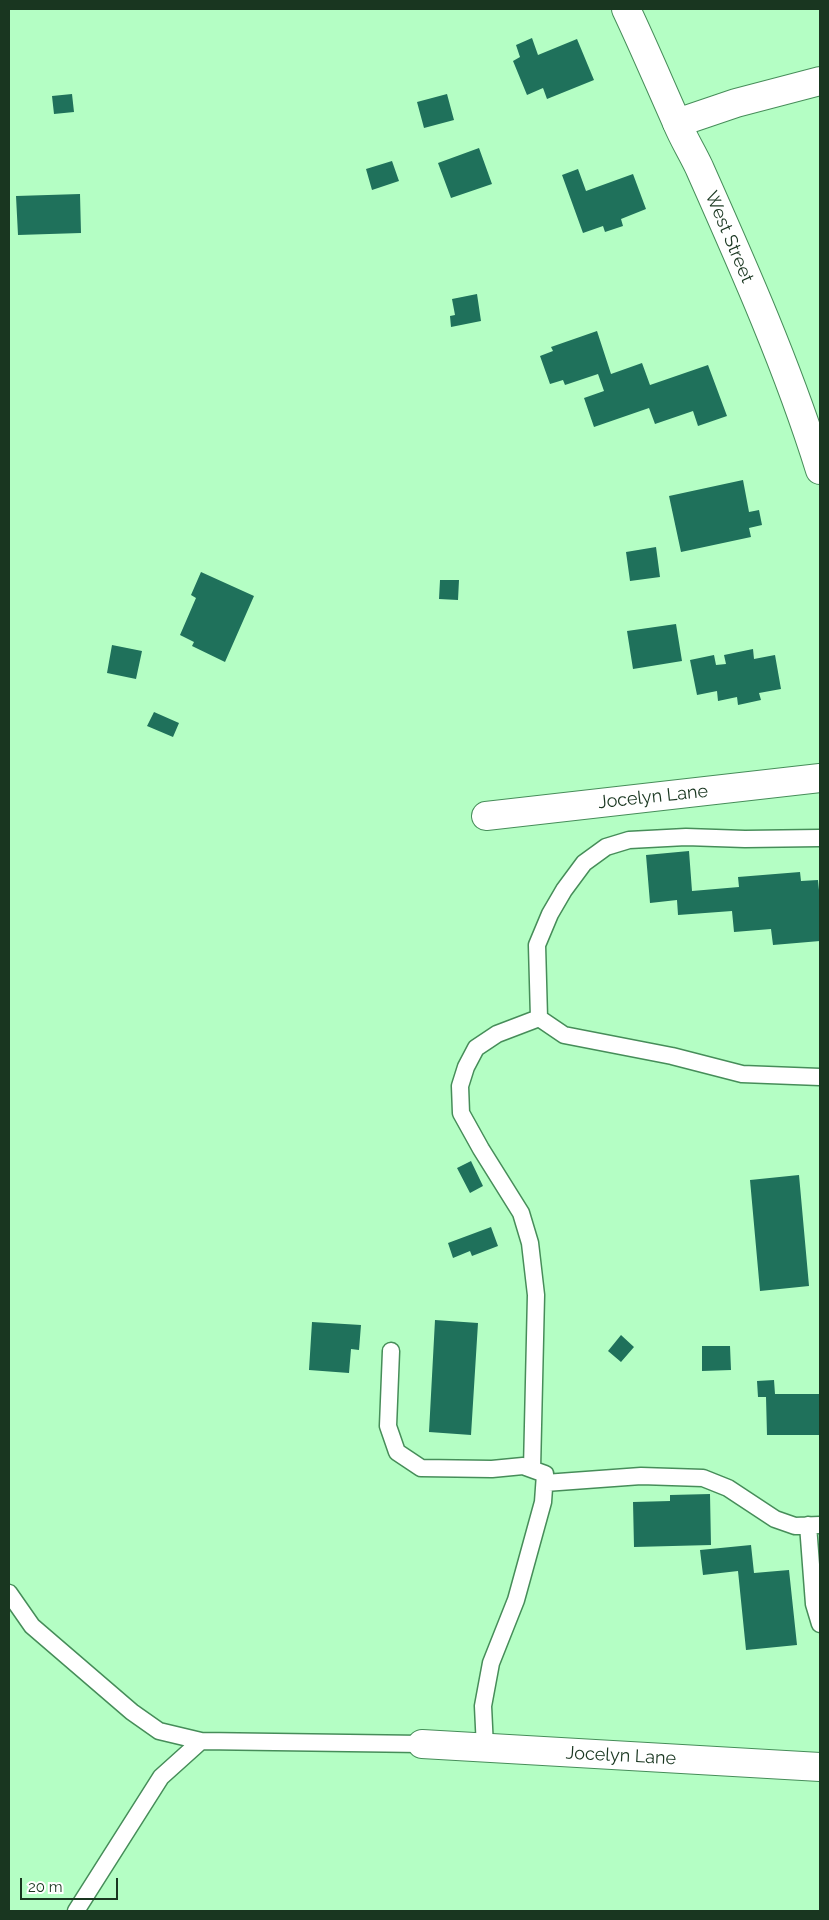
<!DOCTYPE html>
<style>
body{margin:0}
#map{position:relative;width:829px;height:1920px;overflow:hidden;background:#b4fec4;font-family:Raleway,sans-serif}
canvas{display:block}
.frame{position:absolute;inset:0;border:10px solid #193620;pointer-events:none}
.scale{position:absolute;left:20px;top:1878px;width:98px;height:22px;box-sizing:border-box;border:2px solid #193620;border-top:0;padding-left:6px;font-size:15px;line-height:18px;white-space:nowrap;color:#193620;-webkit-text-stroke:4px #fff;paint-order:stroke}
</style>
<div id="map">
<canvas width="829" height="1920"></canvas>
<div class="frame"></div>
<div class="scale">20 m</div>
</div>
<script>
const c = document.querySelector('canvas').getContext('2d');
c.lineJoin = 'round';
function fillPath(path, color) { c.fillStyle = color; c.fill(path, 'evenodd'); }
function trace(path, color, width, dash) { c.strokeStyle = color; c.lineWidth = width; c.lineCap = dash ? 'butt' : 'round'; c.setLineDash(dash || []); c.stroke(path); }
function label(font, color, halo, rows, align = 'center') {
  c.font = font + ' Raleway,sans-serif'; c.lineWidth = 5; c.setLineDash([]); c.textBaseline = 'middle'; c.strokeStyle = halo; c.fillStyle = color; for (const [text, x, y, turn = 0] of rows) {
    c.save(); c.translate(x, y); c.rotate((+turn || 0) * Math.PI / 180); c.textAlign = isNaN(turn) ? turn : align; if (halo) c.strokeText(text, 0, 0); c.fillText(text, 0, 0); c.restore();
  }
}
const building = new Path2D(`
 M532,38L538,55L577,39L594,80L547,99L543,88L527,95L513,61L520,57L516,45Z
 M72,94L74,112L54,114L52,96Z
 M447,94L454,120L424,128L417,102Z
 M479,148L492,184L451,198L438,163Z
 M392,161L399,181L372,190L366,169Z
 M578,169L586,191L633,174L646,209L621,219L623,226L605,232L603,226L583,233L562,175Z
 M80,194L81,233L18,235L16,196Z
 M477,294L481,321L451,327L450,316L455,315L452,299Z
 M597,331L611,374L642,363L650,385L708,365L727,416L698,426L693,411L655,424L649,408L594,427L584,398L604,391L598,374L565,385L563,380L550,384L540,356L553,351L551,347Z
 M743,480L749,512L759,510L762,525L749,528L751,537L681,552L669,496Z
 M656,547L660,577L630,581L626,552Z
 M201,572L254,596L225,662L192,646L194,642L180,635L196,598L191,595Z
 M440,580H459L458,600L439,599Z
 M676,624L682,661L633,669L627,631Z
 M112,645L142,651L136,679L107,673Z
 M753,649L754,659L775,655L781,689L759,693L761,700L738,705L737,697L718,701L717,691L697,695L690,660L714,655L716,665L726,664L724,655Z
 M154,712L179,723L173,737L147,726Z
 M689,851L692,891L739,887L738,877L800,872L801,881L818,880L820,900V941L773,945L771,929L734,932L732,911L678,915L677,900L650,903L646,855Z
 M471,1161L483,1186L470,1193L457,1168Z
 M799,1175L809,1286L760,1291L750,1180Z
 M491,1227L498,1246L472,1256L470,1251L453,1258L448,1243Z
 M435,1320L478,1323L471,1435L429,1432Z
 M312,1322L361,1325L359,1350L351,1349L349,1373L309,1370Z
 M621,1335L634,1347L621,1362L608,1351Z
 M702,1346H730L731,1370L702,1371Z
 M774,1380L775,1394H820V1435H767L766,1397H758L757,1381Z
 M710,1494L711,1545L634,1547L633,1502L670,1501V1495Z
 M751,1545L754,1573L789,1570L797,1645L746,1650L738,1571L703,1575L700,1550Z`);
const service = new Path2D(`
 M820,838L745,839L686,837L629,840L606,847L584,863L564,890L550,914L537,945L539,1018L564,1035L672,1056L742,1074L820,1077
 M391,1351L388,1426L397,1452L421,1468L492,1469L523,1466L545,1474L543,1502L516,1600L491,1663L483,1706L485,1748
 M532,1469L536,1295L530,1243L521,1213L481,1149L461,1113L460,1086L466,1067L476,1048L497,1034L539,1018
 M545,1483L641,1476L703,1478L728,1488L775,1519L795,1526L820,1525
 M808,1525L814,1604L820,1624
 M9,1593L32,1626L132,1712L159,1731L201,1741L422,1744
 M76,1911L161,1777L201,1741`);
const minor = new Path2D(`
 M677,123L736,103L820,81
 M486,816L820,778
 M422,1744L820,1767`);
const secondary = new Path2D(`
 M626,9C644,47 660,85 677,123C683,138 692,152 699,167C743,266 788,367 820,470`);
const streetNames = [
 ["West Street",729,237,67],
 ["Jocelyn Lane",653,797,-6],
 ["Jocelyn Lane",621,1756,3]
];
fillPath(building, '#1f715b');
trace(service, '#468d59', 19);
trace(minor, '#468d59', 30);
trace(secondary, '#468d59', 30);
trace(service, '#fff', 16);
trace(minor, '#fff', 28);
trace(secondary, '#fff', 28);
label('18px', '#193620', '#fff', streetNames);
</script>
